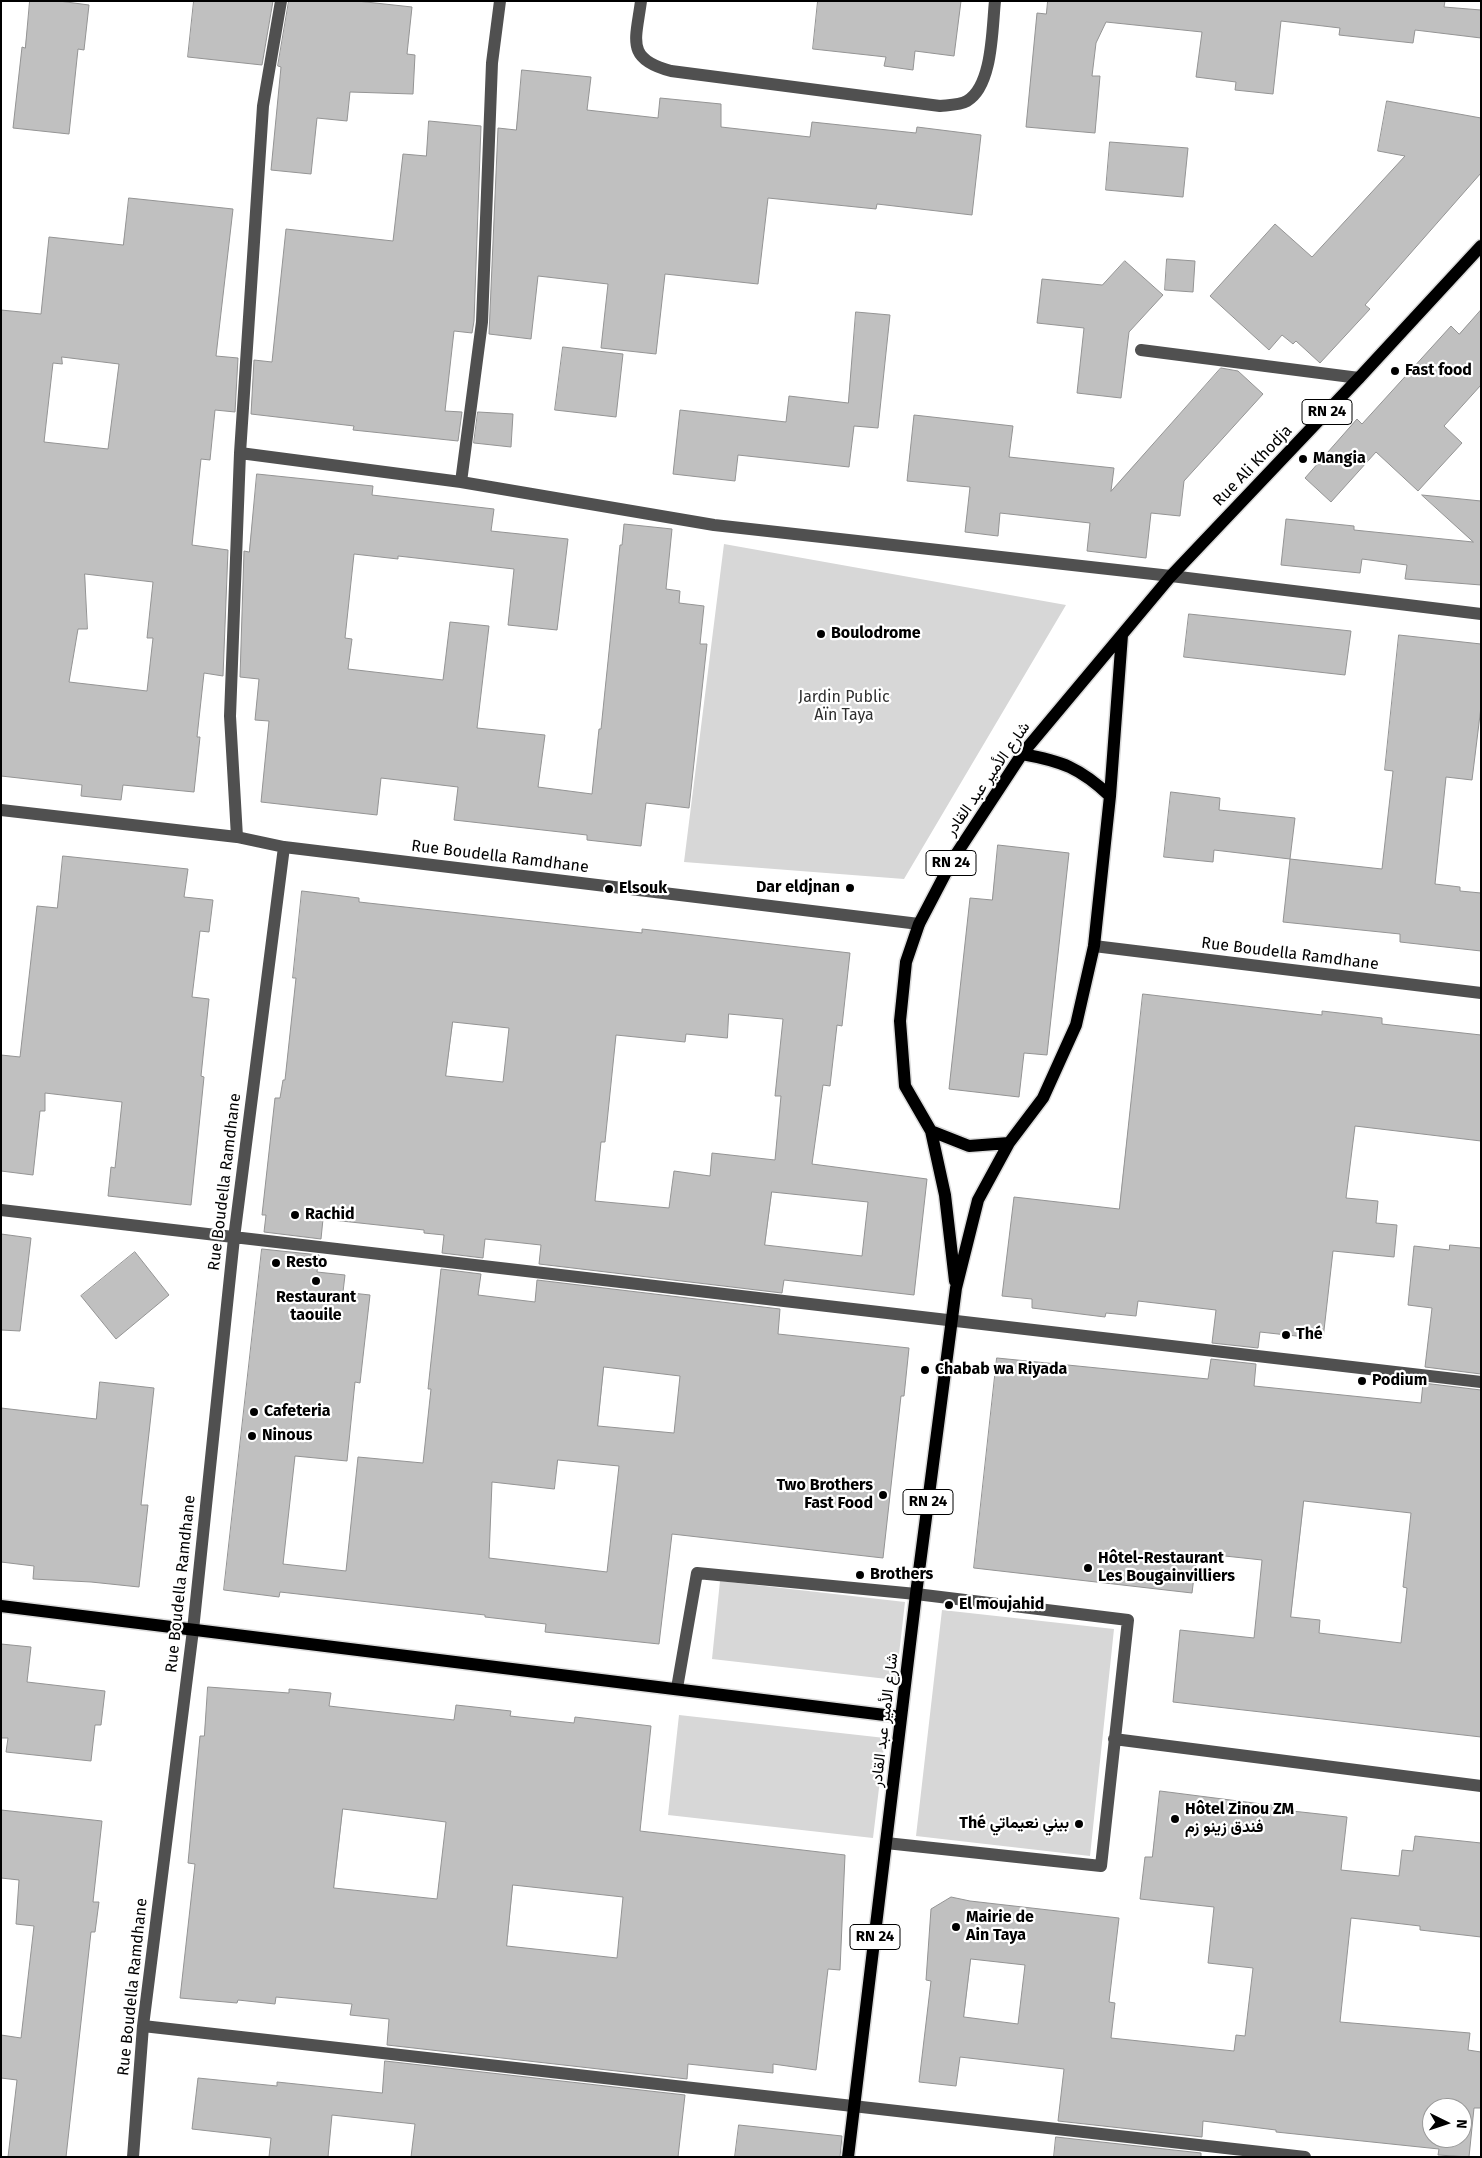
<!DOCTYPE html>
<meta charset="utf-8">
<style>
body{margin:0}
#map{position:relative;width:1482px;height:2158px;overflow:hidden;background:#fff;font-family:"Fira Sans",sans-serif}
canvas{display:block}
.frame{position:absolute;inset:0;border:2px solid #000;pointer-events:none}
.north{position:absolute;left:1422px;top:2098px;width:50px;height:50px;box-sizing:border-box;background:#fff;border:1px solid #999;border-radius:50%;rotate:94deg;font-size:14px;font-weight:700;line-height:20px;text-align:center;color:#000}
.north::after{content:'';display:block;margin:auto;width:18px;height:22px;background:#000;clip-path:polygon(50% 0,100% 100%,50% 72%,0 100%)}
</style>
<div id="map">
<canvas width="1482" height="2158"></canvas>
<div class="frame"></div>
<div class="north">N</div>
</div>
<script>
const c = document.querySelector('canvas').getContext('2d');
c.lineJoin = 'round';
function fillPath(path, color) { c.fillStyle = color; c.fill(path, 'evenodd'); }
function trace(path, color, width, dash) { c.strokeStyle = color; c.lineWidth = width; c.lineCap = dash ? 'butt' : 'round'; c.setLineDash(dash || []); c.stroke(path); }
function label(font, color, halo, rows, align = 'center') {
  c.font = font + ' "Fira Sans",Vazirmatn,sans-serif'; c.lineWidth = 4.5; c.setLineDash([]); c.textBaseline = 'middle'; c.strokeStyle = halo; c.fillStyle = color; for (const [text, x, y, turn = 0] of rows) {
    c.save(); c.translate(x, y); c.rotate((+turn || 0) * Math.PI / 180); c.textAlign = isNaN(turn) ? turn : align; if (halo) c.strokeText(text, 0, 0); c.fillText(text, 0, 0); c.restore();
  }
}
const green = new Path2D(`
 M724,544L1066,605L904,879L684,862Z
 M720,1581L905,1602L896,1680L712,1659Z
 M942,1610L1114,1629L1090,1856L916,1836Z
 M679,1715L885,1738L873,1838L668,1815Z`);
const building = new Path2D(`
 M30,1H59L89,5L84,50L78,49L69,134L13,128L22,47L25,48Z
 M194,1H273L262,65L188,57Z
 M289,1H357L412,7L407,54L415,55L413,94L350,92L347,121L317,118L311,174L271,170L281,67L278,66Z
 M818,1H961L954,56L915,51L913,70L884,66L886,57L813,49Z
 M1048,1H1445L1444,7L1481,10V38L1415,30L1413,43L1339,35L1340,28L1281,21L1273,94L1235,90L1236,82L1196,77L1202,32L1106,22L1096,43L1092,76H1100L1095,133L1026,127L1037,13L1046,14Z
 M522,70L591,77L587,110L658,118L660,98L721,104V127L810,137L812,122L916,133L917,127L981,135L972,215L877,204L876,209L768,198L758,284L665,274L656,354L601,348L608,284L538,276L531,339L489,334L498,128L516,130Z
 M1387,101L1481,118V173L1365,305L1370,309L1320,363L1296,341L1293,344L1282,335L1269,350L1210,296L1275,224L1312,257L1405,156L1378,151Z
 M429,121L481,126L474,321L472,333L454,331L445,411L462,412L458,441L353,430L354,426L251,414L254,360L272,362L286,229L393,241L403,154L426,156Z
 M1110,142L1188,148L1183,197L1106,190Z
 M129,198L233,209L216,356L238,358L235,412L215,410L210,460L201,459L192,545L228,550L223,676L204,673L197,737H200L194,792L123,785L121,800L81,796L82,785L1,776V310L41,314L49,237L123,245ZM62,357L119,364L108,449L44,442L53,363L62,364ZM85,574L153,582L147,638H153L147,691L69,682L78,629H87Z
 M1167,259L1195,261L1193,292L1165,290Z
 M1125,261L1163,295L1129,332L1121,398L1077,393L1084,328L1037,323L1042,279L1102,285Z
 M1481,310V385L1444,426L1462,443L1418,491L1376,452L1331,502L1305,478L1357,419L1362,424L1451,326L1459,334Z
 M856,312L890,315L878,428L854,426L849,467L738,455L735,481L673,474L680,410L786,422L789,396L848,403Z
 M563,347L623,354L616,417L555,410Z
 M1221,368L1238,371L1263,394L1184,481L1180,516L1151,513L1146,558L1087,551L1090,523L1000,513L998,536L965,532L970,487L907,481L914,415L1013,426L1009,457L1114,468L1111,491Z
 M478,412L513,414L511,447L474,443Z
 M257,474L373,486L372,495L494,509L491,531L568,539L557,630L508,625L514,569L398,556V559L354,554L345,638L352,639L348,669L443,680L450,622L489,626L477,728L545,735L538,787L592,794L599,729H601L620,545H622L624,524L672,529L666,589L680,591L679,603L704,606L700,644H707L689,808L646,803L641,846L587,840V835L454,820L458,787L381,778L377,815L261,802L269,721L255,720L259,679L240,677L244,551L249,552Z
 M1422,495L1481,501V585L1405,579L1407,565L1362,559L1360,573L1281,565L1286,519L1354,526V530L1473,542Z
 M1189,614L1351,631L1345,675L1184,657Z
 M1399,635L1481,644V707L1472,780L1446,777L1435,884L1460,887V891L1481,893V951L1400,942V934L1283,922L1290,859L1382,869L1393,771L1385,770Z
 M1171,792L1220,798L1219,810L1295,818L1290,859L1214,850L1213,862L1164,857Z
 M998,845L1069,853L1047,1055L1024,1053L1019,1097L949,1089L970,898L992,900Z
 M63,856L188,869L184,897L213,900L209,932L200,931L192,997L209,999L201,1076L204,1077L191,1205L108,1196L111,1167L115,1168L122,1102L45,1093V1111H40L33,1175L1,1171V1055L20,1057L37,906L57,908Z
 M302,891L359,898V902L642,933V929L850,953L842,1026L837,1025L830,1086L823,1085L812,1164L927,1179L914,1295L784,1280L782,1293L539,1264L541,1245L485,1239L483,1258L442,1253L444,1235L424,1233V1230L323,1219L321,1239L264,1232L266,1215H262L275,1098H280L283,1080H285L296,978H293ZM729,1014L783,1019L775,1096H781L775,1160L712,1153L710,1176L674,1171L669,1208L595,1201L601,1142H605L616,1035L685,1042L686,1034L727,1038ZM453,1022L509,1028L503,1082L446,1076ZM772,1192L868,1202L862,1256L765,1245Z
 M1143,994L1322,1015V1011L1382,1018V1024L1481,1035V1141L1355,1126L1346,1198L1378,1201L1376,1223L1397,1225L1394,1257L1333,1251L1323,1339L1260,1332L1258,1348L1212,1343L1216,1310L1138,1301L1136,1316L1106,1313L1105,1317L1032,1308V1299L1002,1296L1014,1197L1119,1209Z
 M1,1234L31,1238L20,1331L1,1330Z
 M1450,1245L1481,1248V1374L1425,1367L1432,1308L1408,1305L1414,1246L1449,1250Z
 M262,1249L319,1255L317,1272L345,1275L343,1292L370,1295L360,1383L355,1382L347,1461L295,1456L283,1564L346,1571L358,1457L423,1463L431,1389H428L441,1269L481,1274L478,1295L535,1302L537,1280L780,1309L778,1334L909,1348L904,1396H901L883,1558L672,1534L659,1644L545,1632L546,1624L485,1617V1615L280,1592L279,1597L224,1590ZM604,1367L680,1376L674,1433L598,1426ZM558,1460L619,1466L607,1572L489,1558L492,1482L554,1489Z
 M135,1252L169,1295L116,1339L81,1296Z
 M997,1358L1208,1379L1211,1359L1256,1364L1254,1386L1421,1403L1423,1383L1481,1390V1737L1173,1702L1180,1630L1254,1638L1262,1560L1197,1553L1192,1593L974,1568ZM1304,1501L1411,1513L1403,1587L1407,1588L1401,1643L1319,1633L1320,1620L1291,1617Z
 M100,1382L154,1388L141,1505H148L139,1587L91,1582L33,1579L34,1566L1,1562V1408L96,1419Z
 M1,1644L31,1647L27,1682L105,1691L101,1725H95L91,1761L6,1752L8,1738H1Z
 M208,1687L289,1693V1689L331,1693L329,1706L454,1720L456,1705L511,1711L510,1716L574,1723L575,1717L651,1726L640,1831L845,1855L840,1970L828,1969L816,2070L773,2064V2073L688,2064L687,2079L387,2045L389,2019L350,2015L352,2004L276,1997L275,2004L238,2000L237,2003L180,1998L195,1864L188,1863L200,1736H204ZM343,1809L446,1822L437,1899L334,1888ZM513,1885L623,1897L617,1958L507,1946Z
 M1160,1791L1293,1808L1292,1811L1347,1817L1341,1870L1399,1876L1402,1850L1413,1851L1415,1836L1481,1843V1937L1420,1930V1926L1351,1918L1340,2022L1470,2033L1468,2050L1481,2052V2108H1474L1469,2157L1438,2155L1439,2149L1276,2132V2130L1203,2121L1202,2137L1058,2121L1064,2069L960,2057L956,2086L919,2082L931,1981L926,1980L931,1909L951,1897L970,1901L1119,1918L1109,2002L1115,2003L1111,2038L1234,2051L1236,2035L1245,2036L1253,1968L1208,1963L1214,1907L1140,1899L1145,1857H1152ZM971,1959L1025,1965L1018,2024L964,2017ZM1432,2108H1462V2138H1432Z
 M1,1810L102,1821L93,1902H99L95,1932H91L66,2157H8L17,2080L1,2078V2035L21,2038L34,1926L16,1924L19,1880L1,1878Z
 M385,2061L685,2095L678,2157H411L415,2124L332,2115L328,2157H269L271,2138L192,2129L198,2078L277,2086V2082L382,2093Z
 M739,2125L842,2136L840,2157H735Z
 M1056,2137L1201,2153V2157H1054Z`);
const minor = new Path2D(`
 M641,1C636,40 625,59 671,71L940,106C949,105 960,105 967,101C993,86 992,28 995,1
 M1141,350L1359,378
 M240,453L461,482L714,525L1171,576L1481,614
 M461,482L482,322L492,63L500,1
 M1,810L237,837L284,847
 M237,837L230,716L240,453L263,106L281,1
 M1094,946L1481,993
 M1,1210L1481,1382
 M677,1688L697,1573L916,1594L1128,1620L1101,1866L886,1843
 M1114,1739L1481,1786
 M143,2026L1305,2157
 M133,2157L143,2026L193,1630L234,1238L284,847L919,924`);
const major = new Path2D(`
 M1022,754C1062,761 1080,768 1110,796
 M931,1131L969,1146L1009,1143
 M955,1281L945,1195L931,1131L905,1086L900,1021L906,962L919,924L953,859L1022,754L1171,576L1359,378L1481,246
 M1,1606L901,1717
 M848,2157L916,1594L956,1288L978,1200L1009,1143L1043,1098L1076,1025L1094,946L1110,796L1122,635`);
const markers = [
 [1395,371,5,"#000"],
 [1303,459,5,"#000"],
 [821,634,5,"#000"],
 [850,888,5,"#000"],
 [609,889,5,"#000"],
 [295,1215,5,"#000"],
 [276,1263,5,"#000"],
 [316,1281,5,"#000"],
 [1286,1335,5,"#000"],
 [925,1370,5,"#000"],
 [1362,1381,5,"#000"],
 [254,1412,5,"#000"],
 [252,1436,5,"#000"],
 [883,1495,5,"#000"],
 [1088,1568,5,"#000"],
 [860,1575,5,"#000"],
 [949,1605,5,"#000"],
 [1175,1819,5,"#000"],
 [1079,1824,5,"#000"],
 [956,1927,5,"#000"]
];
const shields = [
 [1327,412,50],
 [951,863,50],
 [928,1502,50],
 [875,1937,50]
];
const shieldNames = [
 ["RN 24",1327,412],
 ["RN 24",951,863],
 ["RN 24",928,1502],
 ["RN 24",875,1937]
];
const poiNames = [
 ["Fast food",1405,371],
 ["Mangia",1313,459],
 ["Boulodrome",831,634],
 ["Dar eldjnan",840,888,"right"],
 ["Elsouk",619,889],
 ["Rachid",305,1215],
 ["Resto",286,1263],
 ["Restaurant",316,1298,"center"],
 ["taouile",316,1316,"center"],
 ["Thé",1296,1335],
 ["Chabab wa Riyada",935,1370],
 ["Podium",1372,1381],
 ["Cafeteria",264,1412],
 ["Ninous",262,1436],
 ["Two Brothers",873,1486,"right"],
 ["Fast Food",873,1504,"right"],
 ["Hôtel-Restaurant",1098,1559],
 ["Les Bougainvilliers",1098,1577],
 ["Brothers",870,1575],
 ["El moujahid",959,1605],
 ["Hôtel Zinou ZM",1185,1810],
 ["فندق زينو زم",1185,1828],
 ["Thé بيني نعيماتي",1069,1824,"right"],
 ["Mairie de",966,1918],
 ["Ain Taya",966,1936]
];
const streetNames = [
 ["Rue Ali Khodja",1253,466,-46],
 ["شارع الأمير عبد القادر",988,779,-55],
 ["Rue Boudella Ramdhane",500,857,7],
 ["Rue Boudella Ramdhane",1290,954,7],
 ["Rue Boudella Ramdhane",225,1182,-83],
 ["Rue Boudella Ramdhane",181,1584,-84],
 ["شارع الأمير عبد القادر",885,1720,-83],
 ["Rue Boudella Ramdhane",133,1987,-84]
];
const parkNames = [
 ["Jardin Public",844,698],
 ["Aïn Taya",844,716]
];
fillPath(green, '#d7d7d7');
fillPath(building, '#c0c0c0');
trace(building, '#949494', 1);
trace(major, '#dbdbdb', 15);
trace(minor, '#505050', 12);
trace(major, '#000', 12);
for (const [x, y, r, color] of markers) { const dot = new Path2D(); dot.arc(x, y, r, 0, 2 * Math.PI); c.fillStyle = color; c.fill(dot); trace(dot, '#fff', 2); }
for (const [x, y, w] of shields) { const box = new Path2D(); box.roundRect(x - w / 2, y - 12.5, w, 25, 4); c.fillStyle = '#fff'; c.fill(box); trace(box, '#000', 1); }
label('bold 15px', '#000', null, shieldNames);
label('bold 16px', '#000', '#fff', poiNames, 'left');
label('16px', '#000', '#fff', streetNames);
label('16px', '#2e2e2e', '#fff', parkNames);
</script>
